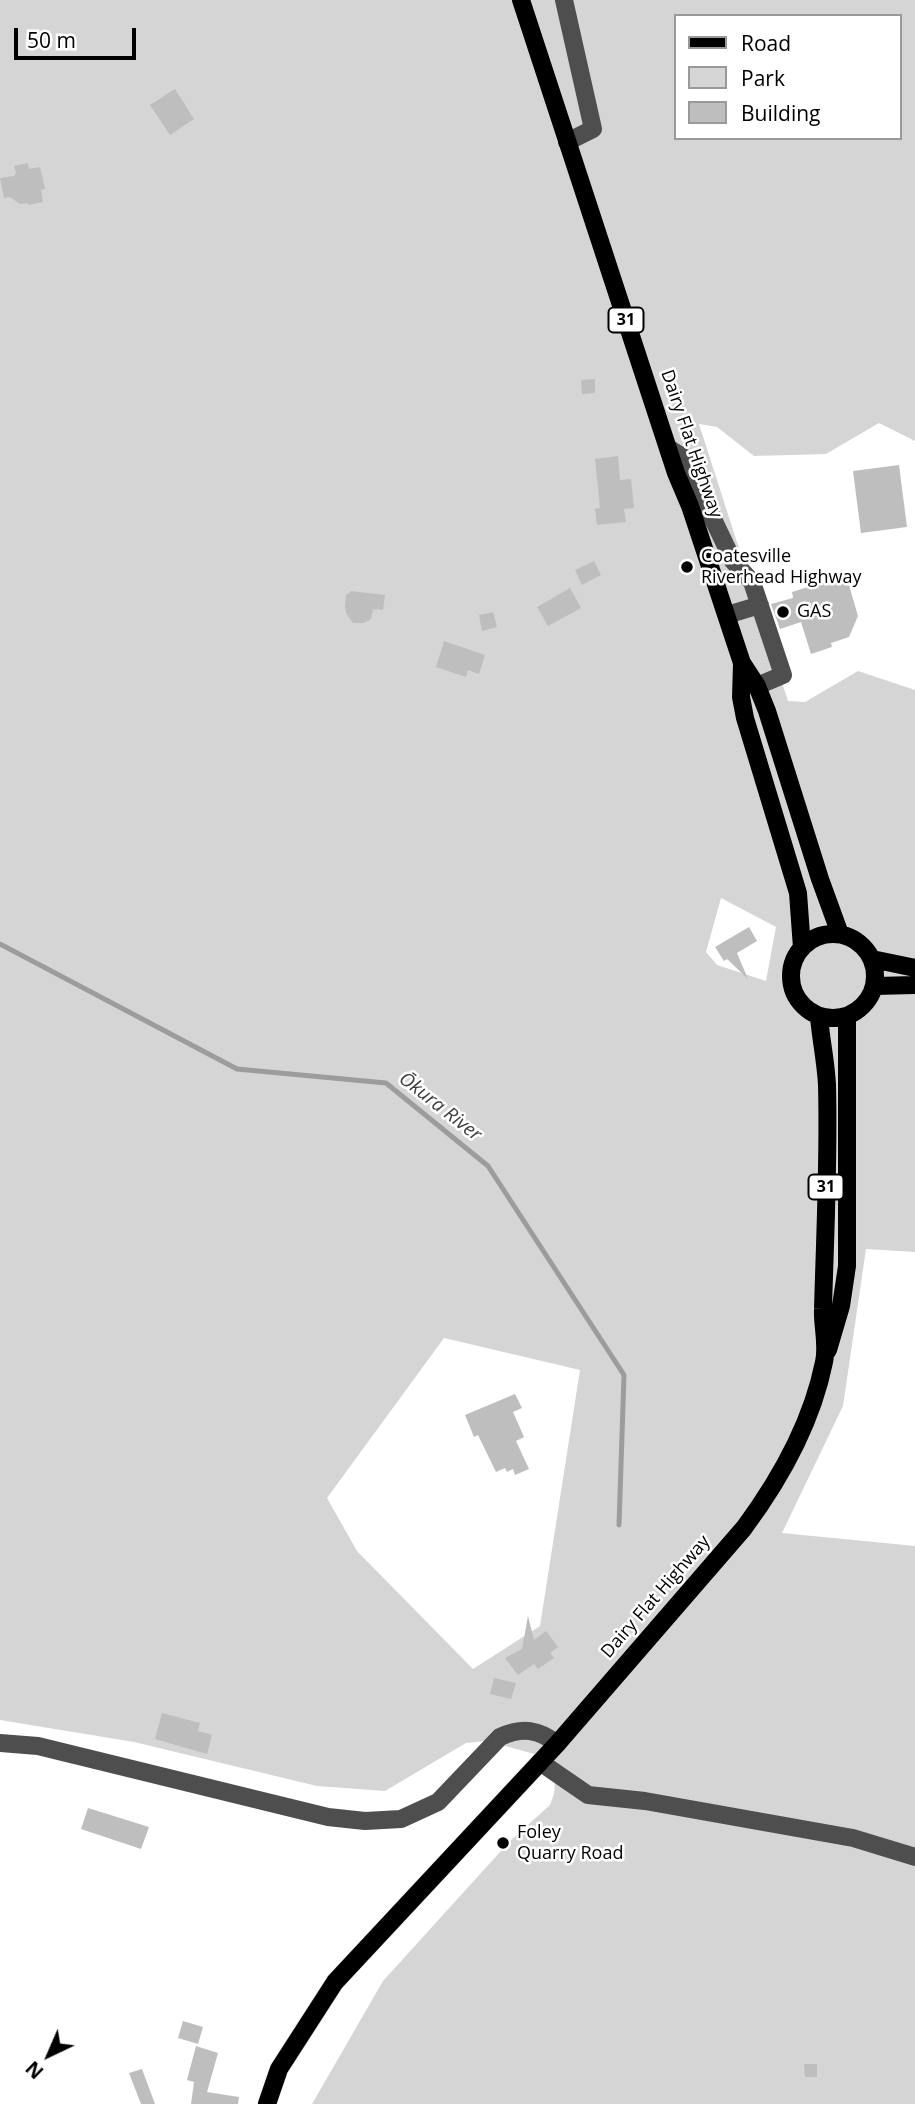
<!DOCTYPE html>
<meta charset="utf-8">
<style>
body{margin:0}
#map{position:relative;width:915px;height:2104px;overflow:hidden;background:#fff;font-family:"Open Sans",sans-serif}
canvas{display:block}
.legend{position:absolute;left:674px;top:14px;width:228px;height:126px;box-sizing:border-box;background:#fff;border:2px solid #999;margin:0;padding:9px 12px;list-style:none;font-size:21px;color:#000}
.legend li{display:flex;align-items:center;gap:14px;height:35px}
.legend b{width:35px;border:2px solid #999}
.north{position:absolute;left:14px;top:2020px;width:70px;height:70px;-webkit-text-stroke:5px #fff;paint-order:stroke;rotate:224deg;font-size:19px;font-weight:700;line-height:28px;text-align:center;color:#000}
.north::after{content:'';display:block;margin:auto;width:24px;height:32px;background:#000;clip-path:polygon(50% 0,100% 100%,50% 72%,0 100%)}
.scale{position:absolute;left:14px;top:28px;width:122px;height:32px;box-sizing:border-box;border:4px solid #000;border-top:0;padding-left:9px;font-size:21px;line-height:24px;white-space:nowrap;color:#000;-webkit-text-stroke:5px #fff;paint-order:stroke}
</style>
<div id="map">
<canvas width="915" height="2104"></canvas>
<ul class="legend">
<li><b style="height:9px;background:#000"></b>Road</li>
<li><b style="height:19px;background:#d5d5d5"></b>Park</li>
<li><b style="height:19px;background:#bebebe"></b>Building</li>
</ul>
<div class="north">N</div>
<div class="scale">50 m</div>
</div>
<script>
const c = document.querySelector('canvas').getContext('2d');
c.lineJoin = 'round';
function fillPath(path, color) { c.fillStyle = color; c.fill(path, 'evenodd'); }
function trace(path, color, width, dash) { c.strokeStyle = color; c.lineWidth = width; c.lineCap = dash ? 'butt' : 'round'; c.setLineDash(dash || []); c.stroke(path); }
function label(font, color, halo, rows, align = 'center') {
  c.font = font + ' "Open Sans",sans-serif'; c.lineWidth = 5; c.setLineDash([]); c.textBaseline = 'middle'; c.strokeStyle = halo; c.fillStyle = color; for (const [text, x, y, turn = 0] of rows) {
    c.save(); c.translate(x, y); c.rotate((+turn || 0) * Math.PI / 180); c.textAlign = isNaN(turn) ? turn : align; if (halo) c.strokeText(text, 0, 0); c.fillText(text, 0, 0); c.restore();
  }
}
const green = new Path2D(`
 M0,0H915V441L879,423L826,454L754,456L717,427L699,424L788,701L805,702L858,671L915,690V1252L866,1249L843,1406L782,1533L915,1546V2104H312L383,1981L510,1841L550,1805L554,1794L555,1782L538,1755L487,1741L466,1743L385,1791L317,1786L134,1742L0,1720ZM675,16H899V138H675ZM721,898L776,927L766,981L717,965L706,952ZM444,1338L580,1370L540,1626L473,1669L357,1551L327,1498Z`);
const stream = new Path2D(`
 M0,944L237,1069L386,1083L488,1166L624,1375L619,1525`);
const building = new Path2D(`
 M175,89L194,119L170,135L150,105Z
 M28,163L29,169L40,167L45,189L41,190L43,202L28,205V203L20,204L10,197L4,198L0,178L14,176L16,173L14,166Z
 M595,379V393L582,394L581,380Z
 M618,456L620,480L631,479L634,508L624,509L626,522L597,525L595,509L600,508L595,459Z
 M899,465L907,527L861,533L853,471Z
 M594,561L601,575L582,585L575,570Z
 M846,575L858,616L849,637L831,643L832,647L811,654L801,622L780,629L771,604L793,598L792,592Z
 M570,588L581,608L548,626L537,607Z
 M351,591L385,595L383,610L373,609L371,619L364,623H353L346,613L345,606L346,595Z
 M493,612L497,627L482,631L479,615Z
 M444,641L485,655L479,674L468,670L466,677L436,667Z
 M749,927L757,941L737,953L748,979L727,959L724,961L715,947Z
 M515,1394L522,1408L513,1412L524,1437L516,1441L529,1469L515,1475L513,1469L507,1472L505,1468L496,1472L478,1435L474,1437L465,1415Z
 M528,1616L534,1640L546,1631L558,1647L550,1653L554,1658L538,1669L534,1664L518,1675L505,1658L522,1649Z
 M494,1678L516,1683L511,1699L490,1694Z
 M162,1713L200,1723L198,1731L212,1735L207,1754L155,1739Z
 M88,1808L149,1827L141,1849L81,1829Z
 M183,2021L203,2027L198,2044L178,2038Z
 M196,2046L218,2053L207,2092L239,2097L238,2104H191L194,2082L187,2080Z
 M804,2064H817V2077H805Z
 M142,2069L155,2104H141L129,2073Z`);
const minor = new Path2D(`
 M564,0L593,129L567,142
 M668,448L684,458L733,561L752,582L783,675L757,686
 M727,615L760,605
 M0,1743L38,1746L328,1817L365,1821L401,1819L438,1802L500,1737C522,1727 539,1729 557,1744
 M540,1762L588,1795L645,1801L853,1838L915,1857`);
const major = new Path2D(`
 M521,0L676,473L690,506L742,663L741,697L745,718L798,893L802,948
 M742,663L757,686L767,711L820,879L840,934
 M791 976a42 42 0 1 1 84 0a42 42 0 1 1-84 0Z
 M872,959L915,968
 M875,986L915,985
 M828,1350L841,1306L847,1266V1017
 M267,2104L279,2069L335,1982L557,1744L744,1528C781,1478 812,1422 824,1362C828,1345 822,1325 823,1309C825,1235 829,1160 827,1085C826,1063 821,1040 819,1017`);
const markers = [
 [687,567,7,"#000"],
 [783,612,7,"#000"],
 [503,1843,7,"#000"]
];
const shields = [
 [626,320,35],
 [826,1187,35]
];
const shieldNames = [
 ["31",626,320],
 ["31",826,1187]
];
const streetNames = [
 ["Dairy Flat Highway",691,444,71],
 ["Dairy Flat Highway",656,1597,-49]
];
const poiNames = [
 ["Coatesville",701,557],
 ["Riverhead Highway",701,578],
 ["GAS",797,612],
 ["Foley",517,1833],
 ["Quarry Road",517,1854]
];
const waterNames = [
 ["Ōkura River",440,1107,38]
];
fillPath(green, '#d5d5d5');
trace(stream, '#9c9c9c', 5);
fillPath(building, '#bebebe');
trace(major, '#dbdbdb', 19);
trace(minor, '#4e4e4e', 18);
trace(major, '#000', 18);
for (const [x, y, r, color] of markers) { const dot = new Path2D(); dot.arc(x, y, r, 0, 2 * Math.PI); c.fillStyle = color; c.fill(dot); trace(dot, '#fff', 2.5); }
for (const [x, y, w] of shields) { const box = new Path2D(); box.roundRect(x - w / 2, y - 12.5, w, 25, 5); c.fillStyle = '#fff'; c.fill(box); trace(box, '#000', 2); }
label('bold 16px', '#000', null, shieldNames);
label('18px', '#000', '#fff', streetNames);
label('18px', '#000', '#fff', poiNames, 'left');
label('italic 19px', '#3d3d3d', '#fff', waterNames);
</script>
